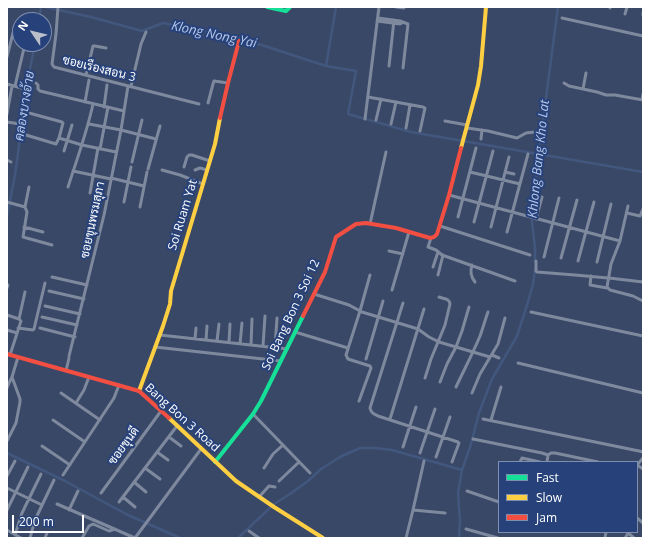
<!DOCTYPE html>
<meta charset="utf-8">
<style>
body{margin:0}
#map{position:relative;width:650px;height:545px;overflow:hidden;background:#3a4867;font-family:"Open Sans",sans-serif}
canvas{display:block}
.frame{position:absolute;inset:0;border:8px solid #fff;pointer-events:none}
.legend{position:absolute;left:498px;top:461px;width:140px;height:72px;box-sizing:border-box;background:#27427a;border:1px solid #7d8eaf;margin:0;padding:5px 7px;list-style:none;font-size:12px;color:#fff}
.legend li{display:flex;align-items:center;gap:8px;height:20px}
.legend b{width:20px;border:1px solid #7d8eaf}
.north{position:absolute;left:12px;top:12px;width:40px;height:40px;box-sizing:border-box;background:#27427a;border:1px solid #7d8eaf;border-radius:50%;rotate:305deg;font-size:11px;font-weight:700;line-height:16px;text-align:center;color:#fff}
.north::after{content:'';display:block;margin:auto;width:14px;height:18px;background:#babfca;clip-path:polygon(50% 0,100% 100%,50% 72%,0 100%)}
.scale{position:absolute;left:12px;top:515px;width:72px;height:18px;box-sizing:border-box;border:2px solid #fff;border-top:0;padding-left:5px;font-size:12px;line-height:14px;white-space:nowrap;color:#fff;-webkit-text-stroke:3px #27427a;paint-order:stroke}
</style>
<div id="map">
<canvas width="650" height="545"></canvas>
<div class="frame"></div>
<ul class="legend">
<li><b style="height:5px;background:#16e098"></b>Fast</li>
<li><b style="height:5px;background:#ffcf43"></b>Slow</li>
<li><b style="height:5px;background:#f24e42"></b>Jam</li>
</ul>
<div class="north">N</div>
<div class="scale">200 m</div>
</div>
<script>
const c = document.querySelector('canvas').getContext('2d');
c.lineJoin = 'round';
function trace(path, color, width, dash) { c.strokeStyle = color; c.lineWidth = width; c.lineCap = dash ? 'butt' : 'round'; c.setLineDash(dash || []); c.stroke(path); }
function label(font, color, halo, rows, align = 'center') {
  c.font = font + ' "Open Sans",Sarabun,sans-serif'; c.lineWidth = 4; c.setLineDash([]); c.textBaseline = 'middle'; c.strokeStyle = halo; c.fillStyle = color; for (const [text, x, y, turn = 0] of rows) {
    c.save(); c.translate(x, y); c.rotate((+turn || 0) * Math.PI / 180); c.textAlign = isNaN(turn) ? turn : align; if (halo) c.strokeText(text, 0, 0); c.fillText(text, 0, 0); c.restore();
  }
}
const canal = new Path2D(`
 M45,7L91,17L142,31L163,23L240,38L326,66L336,7
 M39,20L41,7
 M326,66L356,71L348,114L411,132L643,172
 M7,216L15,175L29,73L35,44
 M535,262V248L532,222L533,196L558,7
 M7,453L65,481L126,514L180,538
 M238,538L274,504L290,494L308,481L321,469L340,457L360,448H375L392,450L462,470
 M459,538L460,521L458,493L462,470L471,444L479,413L492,379L517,336L528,302L533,284L535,269`);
const street = new Path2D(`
 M58,7L56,34L52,64L54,67L199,104
 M396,7L404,8
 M610,8V7
 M625,14L627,7
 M643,15V13
 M378,18L400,21L408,24L403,68
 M562,18L643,36
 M377,21L400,24L402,23
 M7,57L13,33
 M389,66L394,20
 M86,75L93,46H95L106,48
 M36,83L38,85V89L40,91L124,111
 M564,83L569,86L597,92L606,95H615L643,100
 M7,84L25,89L20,124L7,122
 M15,86L25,44
 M131,86L141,44L146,32
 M583,89L586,73
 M368,97L423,107L425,108L420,131
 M642,100L643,94
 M85,102L89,80
 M208,103L213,84L214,81L228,83
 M104,107L107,85
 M7,114L12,86
 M365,119L379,7
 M376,120L381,99
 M445,121L467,125
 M89,124L121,130L156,139
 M391,124L396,102
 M406,128L410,105
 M467,128L488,131L517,138L526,133L535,132
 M26,135L56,144L59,138L63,123L62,122L29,113
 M17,138L20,124
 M59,138L82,145L116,152
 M481,139L482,130
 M100,149L108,107
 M64,151L72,125
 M7,160L11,162
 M132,162L142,120
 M184,167L187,157L189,155H192L210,161
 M148,169L160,126
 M162,170L180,175L203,184
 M195,170L200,168L207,170
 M73,171L111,179
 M470,172L520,184
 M505,172L514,174
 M111,178L144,186
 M68,187C77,159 87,132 93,104
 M90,193L98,148
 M449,195L620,241
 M7,202L25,207L27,212L23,237L52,245
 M124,202L131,167
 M628,206L620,241L611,264L607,287L610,290L633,296L643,301
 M25,207L29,187
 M140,207L147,172
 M627,213L640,216L643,209
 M458,217L476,148
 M536,219L542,197
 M474,222L493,151
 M370,224L386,152
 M440,226L530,255
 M24,227L43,232
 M491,227L509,157
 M507,232L528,154
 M431,238L428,247L436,250L442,255L515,281
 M389,251L403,254
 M544,257L559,198
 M561,258L577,200
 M536,261V271L537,272L575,275L608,278
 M578,261L594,202
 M597,262L611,204
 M472,265C470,271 471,277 475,282
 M433,267L438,252
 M438,275L443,255
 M591,276L590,285L607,288
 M52,277L87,285
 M609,278L643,282
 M7,288L8,285
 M392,290L409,232
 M49,291L84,299
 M314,294L349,305L362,312L418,329L429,337L439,342L490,357
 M403,303L370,408C371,413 374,414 378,416L458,442L459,443L452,462
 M45,306L80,314
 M531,312L643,336
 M7,315L19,319L21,321L10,355
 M42,317L77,325
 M19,319L25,292
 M18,328L33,330L34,329L45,283
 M40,328L75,337
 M7,330L17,333
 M295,332L348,348
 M160,335L287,349
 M195,339L196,328
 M206,340L207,326
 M217,341L219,324
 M229,342L230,324
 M240,344L242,323
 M251,345L252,319
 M263,346L265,316
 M155,347L281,361
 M275,347L277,318
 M492,355L499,358
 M69,356L104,215L121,130L128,86
 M366,359L383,301
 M518,363L643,393
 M66,371L69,358
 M425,378L431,359L445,325L450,304C449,298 444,299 439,297
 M440,382L447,364L456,347L462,331L469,307
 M456,387C464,370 473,353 480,336C483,328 485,320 488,312
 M7,388L9,383L12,377L18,357
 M61,393L100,420
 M472,393L480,374L498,344L505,318
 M359,401L371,368L370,366L348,359L346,355L360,311L370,275
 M76,403L84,390L89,377
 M253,414L310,473
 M390,419L424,309
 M483,419L639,451L643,452
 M53,420L85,442
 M491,420L501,387
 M169,437L181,446
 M473,439L542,453L548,455L547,462
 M7,441L16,423L20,402V399L12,377
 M42,446L70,465
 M403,447L416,407
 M157,452L168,460
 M420,453L435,409
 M548,455L551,453H555L598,462
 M436,457L450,417
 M520,462L522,458L540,462
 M637,465L643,458
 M637,465L643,469
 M145,468L160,479
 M264,468L273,454L283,445
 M63,475L114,398L119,385
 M7,476L15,461
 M279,481L299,462
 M134,482L146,492
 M7,488L42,505
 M467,491L499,502
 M101,493L161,411
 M123,497L135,507
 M259,497L269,486L275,487
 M119,502L177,426
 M57,504L135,538
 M7,510L28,467
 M69,510L78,491
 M413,510L445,513
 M637,518L643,523
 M466,529L498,538
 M7,530L21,538
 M249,531L259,538
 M627,532L634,538
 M15,535L22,513L41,474
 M30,538L35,520L54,480
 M45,538L47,533
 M82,538L89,526L93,524L109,531L115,529
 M135,538L201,449
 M406,538L413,510L424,461
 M605,538L606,532
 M625,538L629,532`);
const fast = new Path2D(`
 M267,7L286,11L290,7
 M215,462L253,414L261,401L303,316`);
const slow = new Path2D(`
 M461,148L478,85L481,66L486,7
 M139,391L163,326L170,304L171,291L215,144L220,118
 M169,418L236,481L274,507L323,538`);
const jam = new Path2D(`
 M220,118L228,83L239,41
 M303,316L325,272L336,237L356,224L366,223L396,228L430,238C433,238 435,237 437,234L449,195L461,148
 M7,354L139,391L169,418`);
const streetNames = [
 ["ซอยเรืองสอน 3",99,69,14],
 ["Soi Ruam Yat",183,215,-73],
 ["ซอยขุนพรมสุภา",93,220,-78],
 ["Soi Bang Bon 3 Soi 12",291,315,-65],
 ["Bang Bon 3 Road",182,418,42],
 ["ซอยขุนดี",124,446,-54]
];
const waterNames = [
 ["Klong Nong Yai",214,35,12],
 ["คลองบางอ้าย",25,106,-81],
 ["Khlong Bang Kho Lat",539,159,-84]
];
trace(canal, '#42577e', 2.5);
trace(street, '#7e899e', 3);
trace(fast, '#16e098', 4);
trace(slow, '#ffcf43', 4);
trace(jam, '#f24e42', 4);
label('12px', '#fff', '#27427a', streetNames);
label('italic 13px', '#b6c8eb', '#27427a', waterNames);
</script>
